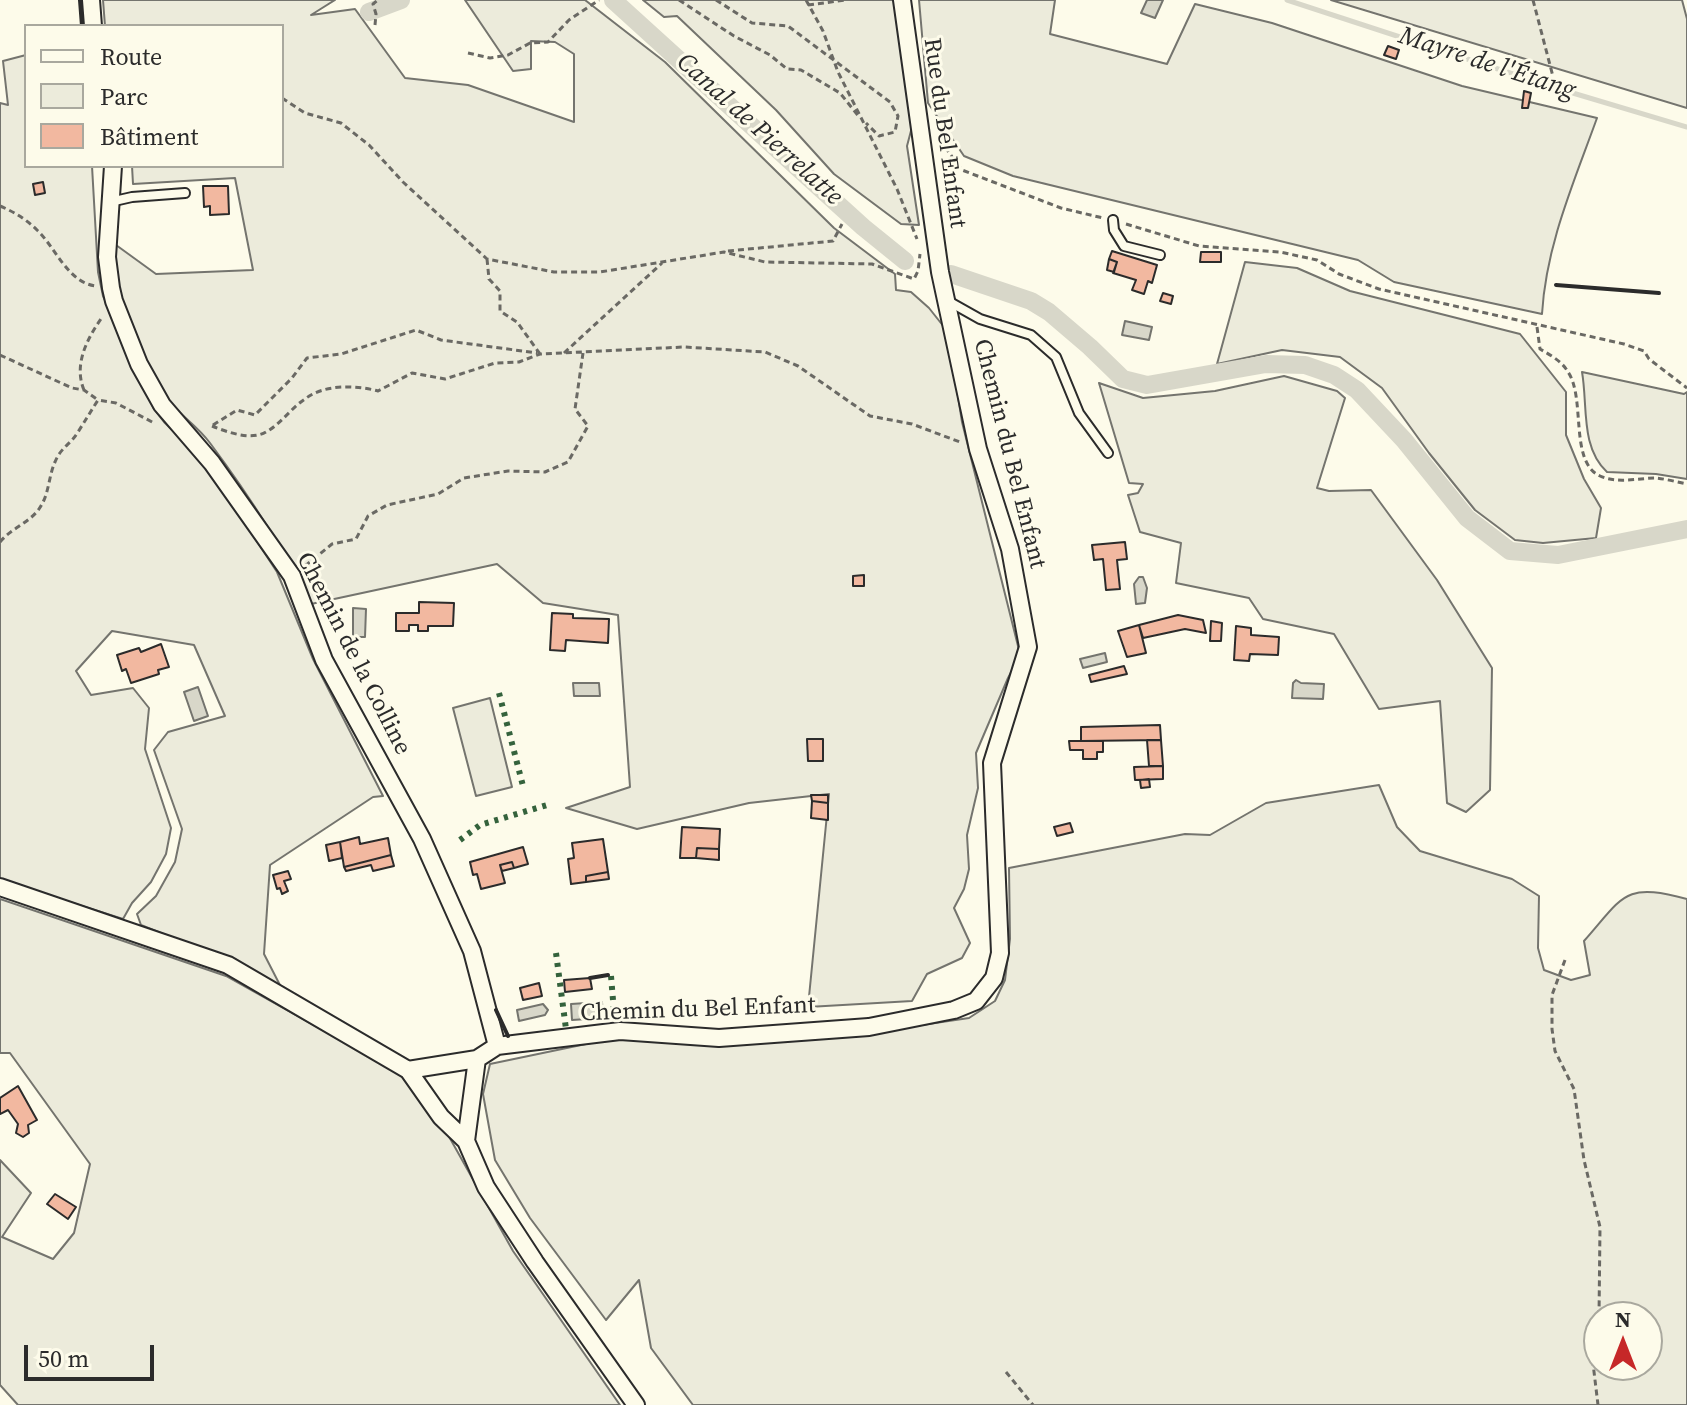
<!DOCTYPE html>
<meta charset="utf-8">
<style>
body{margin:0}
#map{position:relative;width:1687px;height:1405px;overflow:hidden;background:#fdfbea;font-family:"Source Serif 4",serif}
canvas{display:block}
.legend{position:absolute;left:24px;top:24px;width:260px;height:144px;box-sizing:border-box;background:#fdfbea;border:2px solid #a9a89e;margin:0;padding:10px 14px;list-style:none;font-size:24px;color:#2b2b2b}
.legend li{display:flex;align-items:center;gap:16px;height:40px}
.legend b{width:40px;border:2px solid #a9a89e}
.north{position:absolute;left:1583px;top:1301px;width:80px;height:80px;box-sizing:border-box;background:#fdfbea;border:2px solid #a9a89e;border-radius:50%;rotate:0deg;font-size:22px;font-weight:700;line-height:32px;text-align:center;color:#2b2b2b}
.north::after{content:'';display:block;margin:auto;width:28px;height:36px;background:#c62828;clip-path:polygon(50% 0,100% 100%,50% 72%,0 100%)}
.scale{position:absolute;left:24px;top:1345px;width:130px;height:36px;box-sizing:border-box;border:4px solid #2b2b2b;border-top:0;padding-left:10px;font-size:24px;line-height:28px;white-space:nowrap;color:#2b2b2b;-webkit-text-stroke:6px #fdfbea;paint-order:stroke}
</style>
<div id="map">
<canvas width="1687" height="1405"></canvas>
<ul class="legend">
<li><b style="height:10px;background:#fdfbea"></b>Route</li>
<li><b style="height:22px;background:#ecebdb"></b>Parc</li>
<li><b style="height:22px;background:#f2b8a0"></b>Bâtiment</li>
</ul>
<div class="north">N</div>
<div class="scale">50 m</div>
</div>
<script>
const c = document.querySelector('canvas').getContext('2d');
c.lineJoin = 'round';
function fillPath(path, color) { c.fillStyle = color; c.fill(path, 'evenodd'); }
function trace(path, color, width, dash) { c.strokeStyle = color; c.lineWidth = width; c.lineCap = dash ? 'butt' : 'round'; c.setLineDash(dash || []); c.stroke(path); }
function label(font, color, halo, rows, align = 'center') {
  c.font = font + ' "Source Serif 4",serif'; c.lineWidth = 6; c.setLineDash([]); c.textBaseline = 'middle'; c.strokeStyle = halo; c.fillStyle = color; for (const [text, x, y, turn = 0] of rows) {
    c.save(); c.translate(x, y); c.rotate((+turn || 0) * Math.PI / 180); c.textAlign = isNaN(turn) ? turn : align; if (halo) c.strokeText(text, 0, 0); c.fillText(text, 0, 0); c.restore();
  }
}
const green = new Path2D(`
 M103,0H335L311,15L355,9L405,78L468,85L574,122V54L555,42L531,41V69L513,71L465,0H585L665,62L834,228L895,274L896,290L911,292L929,308L948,332L962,422L1019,650L1015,665L1008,678L976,753L978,788L967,835L969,869L964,889L954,908L970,943L962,958L927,974L912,1001L808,1007L829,794L749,803L637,829L566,808L630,787L618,615L543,603L497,564L311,604C283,547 248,494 210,443C197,425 177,413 163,395C147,372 121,309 116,282C114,270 116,257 116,245L156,274L253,270L235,178L133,184L132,166H282V26H105Z
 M643,0H894L912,127L907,146L919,225L901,224L834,174L776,110L677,16L664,17Z
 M919,0H1055L1050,34L1167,64L1195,4L1272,23L1462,86L1597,118C1574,182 1546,245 1542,314L1394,282L1358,260L1013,176L964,156L928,103Z
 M1331,0H1682L1687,19V108Z
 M26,55V166H92L98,272L103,296L154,409L164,422L205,462L277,572L313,659L383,796L373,797L270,865L264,954L283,991L228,960L141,925L137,914L156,896L175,862L182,829L154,750L168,732L225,716L194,645L112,631L76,671L91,695L133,688L149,708L145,749L171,828L166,854L151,882L132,903L123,919L0,880V103L8,105L3,61Z
 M1245,262L1297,268L1350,291L1520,334L1566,392V435L1584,479L1601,508L1596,538L1543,543L1515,540L1475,510L1429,453L1382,388L1340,357L1282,350L1217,364Z
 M1582,372L1684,394L1687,392V479L1656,474L1607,472C1580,447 1588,405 1582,372Z
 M1284,376L1337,391L1345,398L1317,488L1329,491L1371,490L1437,580L1492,668L1490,790L1466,812L1447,803L1440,701L1379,709L1334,634L1263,619L1249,598L1176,583L1181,543L1140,532L1128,495L1138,493L1143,484L1129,483L1099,383L1143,398L1215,391Z
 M490,698L512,787L476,796L453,708Z
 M1379,785L1397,827L1420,851L1512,879L1539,896L1538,948L1544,970L1571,980L1590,975L1584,941C1624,896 1623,882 1687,899V1405H693L651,1348L639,1280L606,1320L530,1218L495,1160L483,1094L490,1064L634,1034L908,1027L969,1018L995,1001L1005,980L1010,939L1009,868L1185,834L1210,835L1266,803ZM1599,1317H1647V1365H1599Z
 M0,899L226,976L399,1073L447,1133L513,1251L620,1405H18L0,1385V1160L31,1193L2,1237L53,1259L74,1233L90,1164L10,1053H0Z`);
const water = new Path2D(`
 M1147,0H1163L1155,18L1141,13Z
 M1125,321L1152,327L1149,340L1122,335Z
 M1139,577H1143L1147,588L1145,603L1136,604L1134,584Z
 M353,608L366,609L365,637H353Z
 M1105,653L1107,662L1083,668L1080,659Z
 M1296,680L1301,683L1324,684L1323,699L1292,698L1293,683Z
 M573,683H599L600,696H574Z
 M198,687L208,716L194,721L184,692Z
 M602,1002L603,1018L572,1020L571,1004Z
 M543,1004L548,1010L545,1015L519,1021L517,1010Z`);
const stream = new Path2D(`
 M1287,0L1556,88L1687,127
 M682,64L688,57`);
const canal = new Path2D(`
 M613,0L863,227L905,261
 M369,12L401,0
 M951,274L1031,301L1049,312L1090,347L1123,379L1147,385L1266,364L1305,365L1334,375L1357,390L1404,440L1467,518L1510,551L1558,555L1687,529`);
const building = new Path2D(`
 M1388,46L1399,50L1396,59L1384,55Z
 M1524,91L1531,93L1528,108H1522Z
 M43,182L45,193L35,195L33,184Z
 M203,186H228L229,214L210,215V206L204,207Z
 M1112,251L1157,265L1152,283L1148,281L1144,294L1132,290L1136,280L1113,273L1117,262L1109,259Z
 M1201,252H1221V262H1200Z
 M1109,259L1117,262L1114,272L1107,270Z
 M1163,293L1173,296L1171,304L1160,301Z
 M1125,542L1127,559L1117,560L1120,589L1106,590L1103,559L1094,560L1092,545Z
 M864,575V586H853V576Z
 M419,602L454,603L453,626H428V631H418V625H409V631H396V613H419Z
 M552,613L573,614V618L609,619L608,643L566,640L565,651L550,650Z
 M1178,615L1203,620L1206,633L1185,629L1143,638L1139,625Z
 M1211,621L1222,623L1221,641H1210Z
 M1139,625L1146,653L1127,657L1118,631Z
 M1236,626L1251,628V635L1279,637L1278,655L1250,654L1249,661L1234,660Z
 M161,644L169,667L158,670L159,674L131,683L126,669L122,671L117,655L139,648L141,652Z
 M1124,666L1127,674L1091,682L1089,675Z
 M1160,725L1161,740L1081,741V727Z
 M807,739H823V761H808Z
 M1147,740H1161L1163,766H1149Z
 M1069,741H1103V752H1097V759H1083V750H1070Z
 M1163,766V779L1135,780L1134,767Z
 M1149,779L1150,787L1141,788L1140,780Z
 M811,795H828V803L812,801Z
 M812,801L828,803V820L811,818Z
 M1070,823L1073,832L1057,836L1054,827Z
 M682,827L720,829L719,849L697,848L696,858H680Z
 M359,837L360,844L388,838L391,855L344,867L340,842Z
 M603,839L608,872L586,876V882L571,884L568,859L574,858L572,843Z
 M340,842L342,858L329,861L326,845Z
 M523,847L528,864L514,868L512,862L500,865L505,883L481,889L477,874L473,875L470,862Z
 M697,848L719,849V860L696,858Z
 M391,855L394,866L373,871L371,865L346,871L344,867Z
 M512,862L514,868L502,871L500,865Z
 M288,871L291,879L284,881L288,891L282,894L280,888L277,889L273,875Z
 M608,872L609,879L586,882V876Z
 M590,978L592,989L565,992L564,980Z
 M539,983L542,996L523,1000L520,988Z
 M18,1086L37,1120L28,1125L29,1133L23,1137L16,1133L18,1124L8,1110L0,1114V1098Z
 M55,1194L76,1207L68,1219L47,1204Z`);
const path = new Path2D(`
 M679,0L734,36L770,55L787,69L801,70L840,93L860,118
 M716,0L752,23L788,26L890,102L898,116L895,132L879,136L866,123
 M806,0L823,31L838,72L897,189L917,239
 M1533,0L1556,88
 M808,5L846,0
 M375,25L376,14L373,4L378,0
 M468,53L490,58L508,55L530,43L548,42L569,20L599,0
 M282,98L305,113L341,123L369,145L403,182L487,259L554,272H600L724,252L765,262L872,264L914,279L918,271L920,254
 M939,139L962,170L1061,208L1103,218
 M0,206C14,212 26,219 37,230C56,248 68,283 96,286
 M1126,224L1199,246L1280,252L1317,260L1339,274L1379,289L1624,344L1644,351L1649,359L1687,388
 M728,251L833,241L842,224
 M487,259L489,279L500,291V311L517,322L540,354
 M1537,327L1540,349C1550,355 1562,361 1568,372C1586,398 1569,462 1600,476C1618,484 1638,478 1656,478C1666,479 1677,482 1687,484
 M564,353L662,263
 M0,355L72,388L84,390L98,400
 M84,390C73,364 88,337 103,316
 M213,425L237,410L255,415L292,378L307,358L341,354L416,330L441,340L537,353
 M212,426C227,432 251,441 266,432C281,424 291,408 305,399C324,384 356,385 378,391L412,373L445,379L495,363L519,362L540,354L684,347L765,352L798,366L870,416L912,424L960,442
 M0,542C12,527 33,522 42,504C49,492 49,475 55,462C61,447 71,444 78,432C85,421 91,411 98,400L116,403L154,423
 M305,566L332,544L356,539L368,516L387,505L438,494L464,478L508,471L545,472L568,462L588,426L575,409L583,353
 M1565,960L1552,995V1029L1555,1051L1574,1089L1584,1160L1600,1227L1599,1317L1592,1355L1598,1405
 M1006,1372L1033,1405`);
const lane = new Path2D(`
 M110,202L132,197L185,193
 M1113,220L1114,230L1124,246L1160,255
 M948,301L980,319L1031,335L1056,357L1079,413L1108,453`);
const street = new Path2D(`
 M91,0L93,26
 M113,166L107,257L111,288L114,301L139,364L162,405L212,463L292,576L324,660L422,839L472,951L497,1046
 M0,887L228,965L408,1070L477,1059L497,1046L620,1031L719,1038L869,1027L954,1010L976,1001L994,978L1000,953L992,763L1028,647L1010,549L978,449L940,272L902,0
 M408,1070L441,1117L466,1141L486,1187L535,1262L636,1405
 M466,1141L477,1059`);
const hedge = new Path2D(`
 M499,693L523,786
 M460,840L480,825L547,805
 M556,953L566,1029
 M611,976L614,1012`);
const wall = new Path2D(`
 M80,0L82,26
 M1556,285L1659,293
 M590,978L608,975
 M496,1010L508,1036`);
const streetNames = [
 ["Rue du Bel Enfant",944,133,82],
 ["Chemin du Bel Enfant",1009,454,76],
 ["Chemin de la Colline",353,654,63],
 ["Chemin du Bel Enfant",698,1010,-2]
];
const waterNames = [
 ["Mayre de l'Étang",1487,64,18],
 ["Canal de Pierrelatte",759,130,42]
];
fillPath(green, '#ecebdb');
trace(green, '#74746e', 2);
fillPath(water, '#d8d7c9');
trace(water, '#74746e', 2);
trace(stream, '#d8d7c9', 5);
trace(canal, '#d8d7c9', 18);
fillPath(building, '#f2b8a0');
trace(building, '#2b2b2b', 2);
trace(lane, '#2b2b2b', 12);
trace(street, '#2b2b2b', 20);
trace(path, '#6a6964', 3, [6, 4]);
trace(lane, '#fdfbea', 8);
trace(street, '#fdfbea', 16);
trace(hedge, '#34623c', 6, [4, 6]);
trace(wall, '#2b2b2b', 4);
label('24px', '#2b2b2b', '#fdfbea', streetNames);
label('italic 26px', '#2b2b2b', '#fdfbea', waterNames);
</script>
